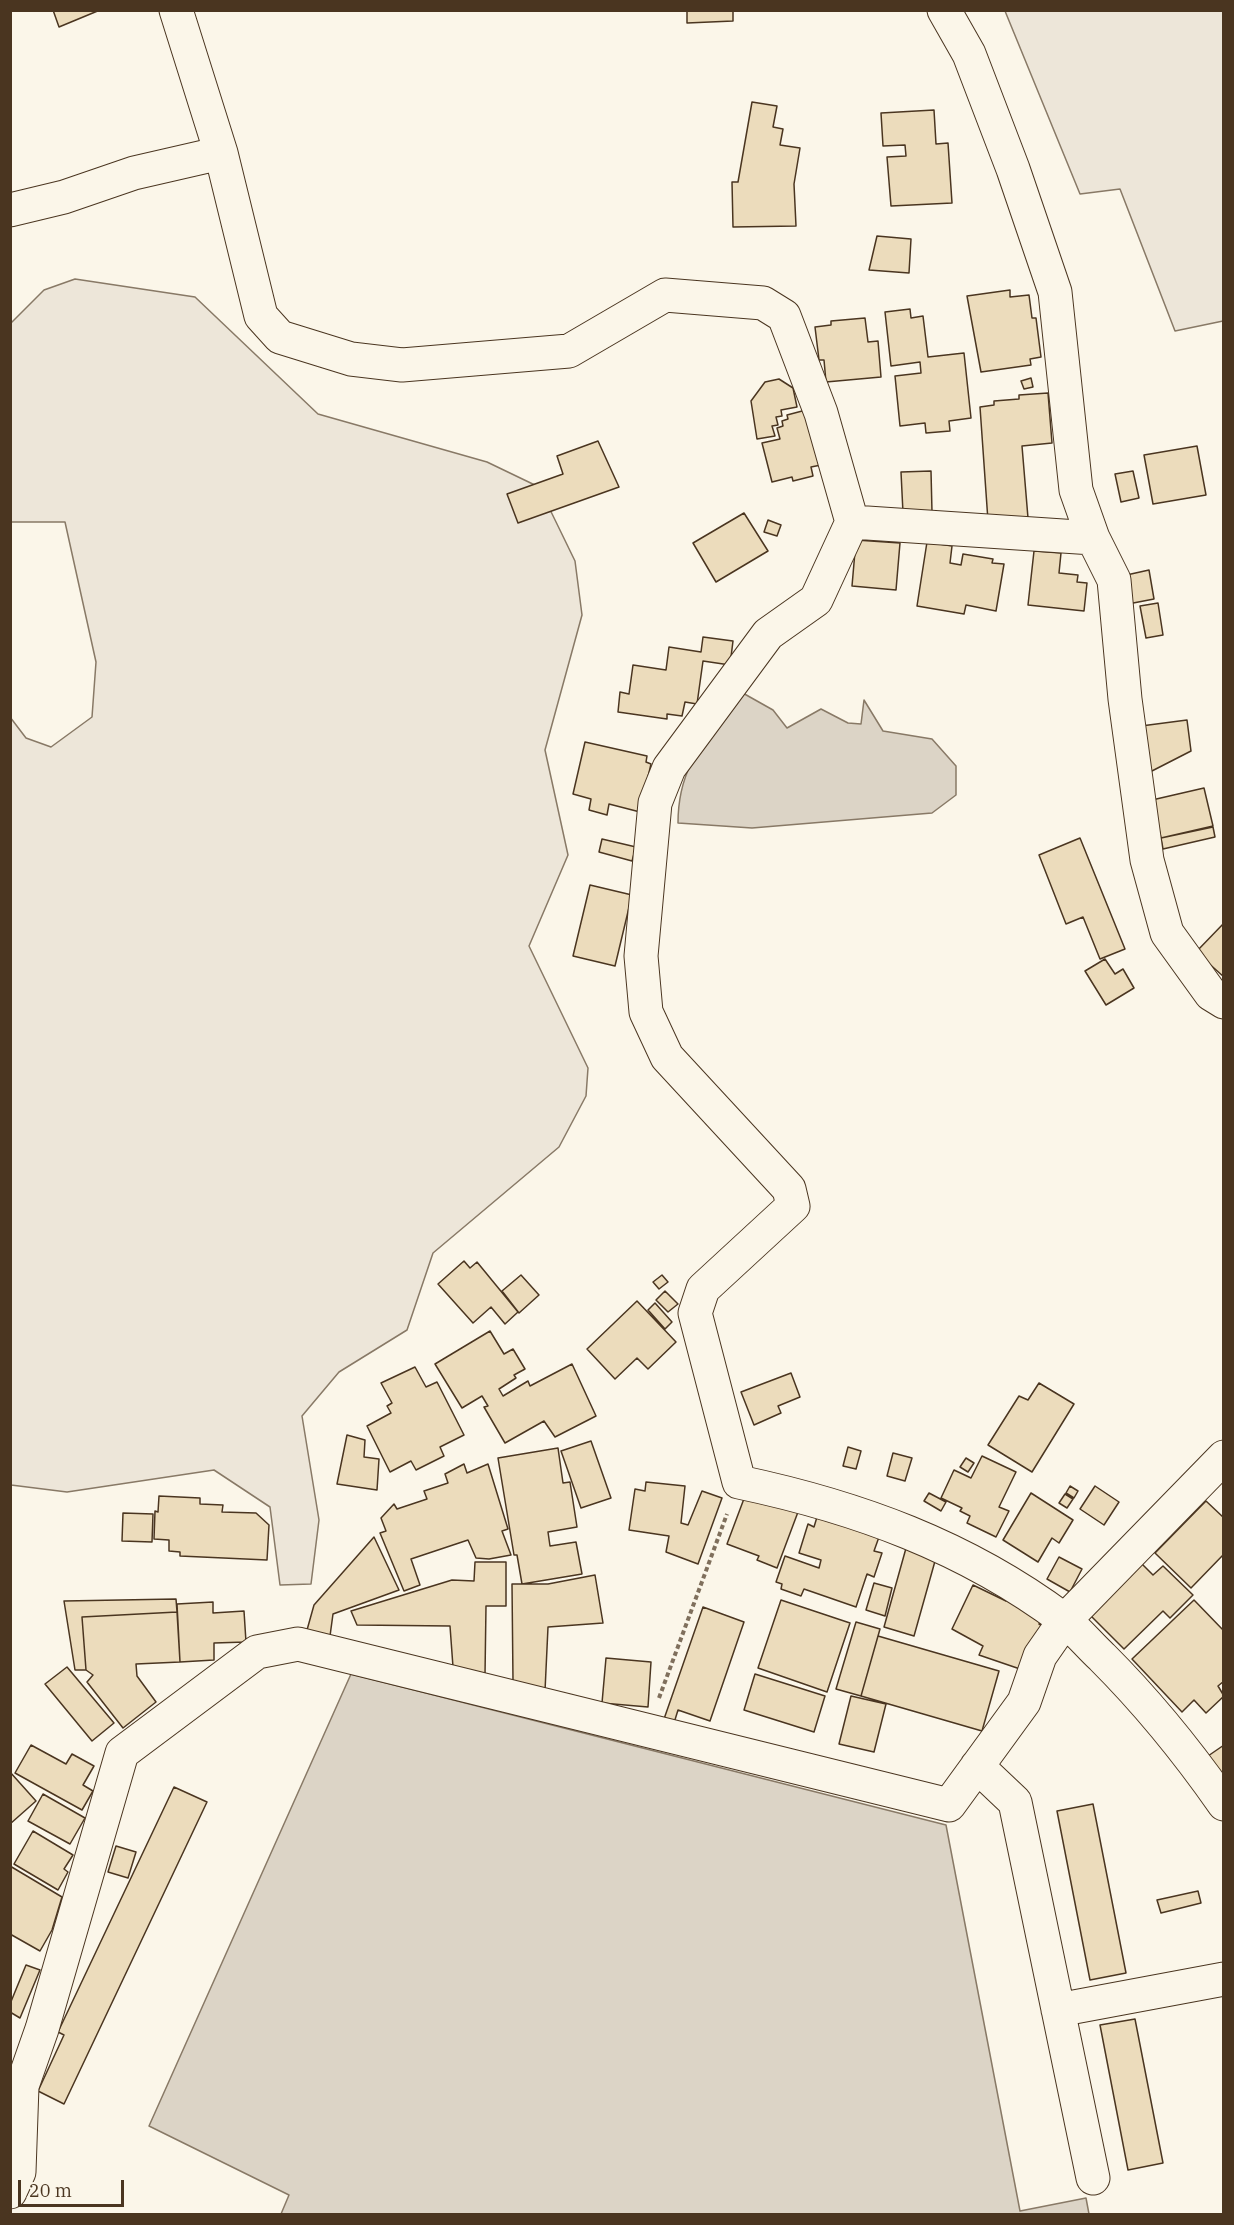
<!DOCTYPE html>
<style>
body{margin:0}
#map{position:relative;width:1234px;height:2225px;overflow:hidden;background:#fbf6e9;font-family:"IBM Plex Serif",serif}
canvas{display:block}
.frame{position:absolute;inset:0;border:12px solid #4a3520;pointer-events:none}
.scale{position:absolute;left:18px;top:2180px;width:106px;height:27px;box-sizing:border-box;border:3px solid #4a3520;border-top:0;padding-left:8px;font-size:18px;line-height:21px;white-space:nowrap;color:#4a3520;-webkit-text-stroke:4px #fbf6e9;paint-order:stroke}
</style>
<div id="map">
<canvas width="1234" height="2225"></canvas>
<div class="frame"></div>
<div class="scale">20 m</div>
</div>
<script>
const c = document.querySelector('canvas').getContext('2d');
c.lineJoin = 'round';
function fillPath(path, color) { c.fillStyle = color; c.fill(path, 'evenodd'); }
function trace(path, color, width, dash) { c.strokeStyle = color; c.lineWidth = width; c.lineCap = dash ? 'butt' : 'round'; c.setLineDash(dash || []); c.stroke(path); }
const green = new Path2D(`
 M1005,11H1223V321L1175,331L1120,189L1080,194Z
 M75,279L195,297L318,414L487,462L539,487L575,561L582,615L545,750L568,855L529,946L588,1068L586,1096L559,1147L433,1253L407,1330L339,1372L302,1416L319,1520L311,1584L280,1585L270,1507L214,1470L67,1492L11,1485L10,717L26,738L51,747L92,717L96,662L65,522H10L11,323L44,290Z`);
const water = new Path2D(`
 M741,692L773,710L787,728L821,709L848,723L861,724L864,700L883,731L932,739L956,766V795L932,813L752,828L678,823C678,763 708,738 741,692Z
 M351,1674L946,1825L1020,2211L1086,2198L1089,2214H281L289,2195L149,2126Z`);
const building = new Path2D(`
 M53,10H100L59,27Z
 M687,10H733V21L687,23Z
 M752,102L777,106L773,127L783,129L780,145L800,148L794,184L796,226L733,227L732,182H738Z
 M934,110L936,144L948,143L952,203L891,206L887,157L906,156L905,145L883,146L881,113Z
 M877,236L911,239L909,273L869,270Z
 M1010,290V297L1029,295L1032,318H1036L1041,357L1030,359L1031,365L981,372L967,296Z
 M910,309L911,318L923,316L928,357L964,353L971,418L949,421L950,431L926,433L925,423L900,426L895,376L921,373L920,362L891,366L885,312Z
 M865,318L868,342L878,341L881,377L826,382L824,360H819L815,327L831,325V321Z
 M1031,378L1033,387L1024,389L1021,381Z
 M779,379L793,388L797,407L781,410L782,416L776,417L778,425L772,426L775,436L757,439L751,401L765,382Z
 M1048,393L1052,443L1022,446L1028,518L988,521L980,407L994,405V401L1019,399V395Z
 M806,410L821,465L811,467L813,476L793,481L792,477L772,482L762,443L780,439L777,428L783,426L782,421L788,419L787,415Z
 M598,441L619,487L518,523L507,494L563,474L557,456Z
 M1197,446L1206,495L1153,504L1144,455Z
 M931,471L932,512L903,513L901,472Z
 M1133,471L1139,498L1121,502L1115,474Z
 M744,513L768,551L716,582L693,543Z
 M768,520L781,525L777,536L764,532Z
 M856,540L900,543L896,590L852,586Z
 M927,542L952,546L950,563L961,565L963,554L993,559L992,563L1004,564L996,611L966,605L964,614L917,606Z
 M1034,551L1061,553L1059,573L1078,575L1077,582L1087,583L1084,611L1028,605Z
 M1149,570L1154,599L1128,604L1122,576Z
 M1158,603L1163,635L1146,638L1140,606Z
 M703,637L733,641L730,665L703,661L697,704L685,702L682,716L667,714V719L618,712L620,692L629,694L633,665L666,670L669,647L701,652Z
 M1187,720L1191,751L1148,773L1141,726Z
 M585,742L647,756L646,762L651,764L640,812L609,804L607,815L589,810L591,799L573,794Z
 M1204,788L1213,826L1161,838L1152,800Z
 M1213,827L1215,837L1163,849L1161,838Z
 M1080,838L1125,949L1100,959L1083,917L1066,924L1039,855Z
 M602,839L636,847L632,861L599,852Z
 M590,885L632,895L615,966L573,956Z
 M1224,923V977L1196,952Z
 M1105,959L1115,974L1123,969L1134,988L1106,1005L1085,971Z
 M464,1261L470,1268L477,1262L518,1312L505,1324L491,1307L473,1323L438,1284Z
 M521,1275L539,1295L519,1313L502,1291Z
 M662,1275L668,1282L659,1289L653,1282Z
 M665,1291L678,1304L668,1312L656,1300Z
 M637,1301L676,1342L648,1369L637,1358L615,1379L587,1349Z
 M655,1303L672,1322L665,1329L648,1310Z
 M490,1331L504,1354L513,1349L525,1369L514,1375L516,1378L499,1389L503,1396L528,1381L530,1386L572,1364L596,1416L555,1437L544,1421L505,1443L484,1407L488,1406L482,1396L462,1408L435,1364Z
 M415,1367L426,1387L437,1382L464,1435L440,1447L444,1456L416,1470L411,1461L390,1472L367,1426L391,1413L387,1406L392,1403L381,1383Z
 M791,1373L800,1397L778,1406L781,1413L754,1425L741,1392Z
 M1039,1383L1074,1404L1032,1472L988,1445L1019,1396L1028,1400Z
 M347,1435L365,1440L364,1457L379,1459L377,1490L337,1484Z
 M591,1441L611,1498L581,1508L561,1451Z
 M848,1447L861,1451L856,1469L843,1466Z
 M558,1448L563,1483L570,1482L577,1527L548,1532L550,1546L576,1542L582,1574L522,1584L517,1555H514L498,1458Z
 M893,1453L912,1458L905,1481L887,1476Z
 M982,1456L1016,1472L999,1507L1009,1511L996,1537L967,1523L970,1516L960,1511L962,1508L941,1498L954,1470L971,1478Z
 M966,1458L974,1463L968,1472L960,1467Z
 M464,1464L467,1473L488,1464L508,1529L502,1531L511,1555L489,1559L476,1558L468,1540L411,1559L420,1585L404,1591L380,1533L386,1531L381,1518L394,1504L397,1509L427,1499L424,1491L448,1483L445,1474Z
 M646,1482L685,1486L681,1523L688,1525L702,1491L722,1498L698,1564L666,1552L669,1536L629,1530L635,1489L645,1491Z
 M1070,1486L1078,1491L1074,1498L1066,1493Z
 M1095,1486L1119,1502L1104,1525L1080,1509Z
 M929,1493L946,1502L941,1511L924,1501Z
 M1031,1493L1073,1520L1059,1543L1052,1538L1038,1562L1003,1540Z
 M1065,1494L1073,1499L1067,1508L1059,1503Z
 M159,1496L200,1498V1504L223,1505L222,1512L256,1513L269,1525L267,1560L180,1556V1552L169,1551V1540L154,1539L155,1511L158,1512Z
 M745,1496L798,1512L777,1568L757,1560L759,1556L727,1544Z
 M1206,1501L1224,1518V1554L1191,1588L1155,1553Z
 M123,1513L153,1514L152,1542L122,1541Z
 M817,1517L879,1537L874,1551L882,1553L874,1577L867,1574L856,1607L804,1589L801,1596L781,1589L782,1584L776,1582L785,1556L819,1568L821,1560L799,1553L808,1524L814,1527Z
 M374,1537L399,1590L333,1614L330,1636L307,1630L314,1605Z
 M908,1541L937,1554L914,1636L884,1627Z
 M1059,1557L1082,1569L1070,1592L1047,1579Z
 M1139,1561L1153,1575L1163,1566L1193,1595L1170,1618L1163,1611L1124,1649L1087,1612Z
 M475,1562H506V1606H486L485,1675L453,1667L450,1626L357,1625L351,1611L452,1580L474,1581Z
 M595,1575L603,1623L548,1627L545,1691L513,1681L512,1584H548Z
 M874,1583L892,1588L885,1616L866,1610Z
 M973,1585L1006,1601L1010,1592L1046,1610L1039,1624L1046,1628L1020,1669L979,1655L983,1646L952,1629Z
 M176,1599L177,1612L82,1617L86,1670H75L64,1601Z
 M781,1600L850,1623L827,1692L758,1668Z
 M1194,1600L1224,1631V1681L1218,1686L1224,1696L1206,1713L1194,1700L1182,1712L1132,1659Z
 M213,1602V1613L244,1611L246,1642L214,1643V1660L180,1662L177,1604Z
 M703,1607L744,1622L710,1721L678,1710L674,1723L664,1719Z
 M177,1612L180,1662L136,1664L137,1676L156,1702L123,1728L87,1682L93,1675L86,1670L82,1617Z
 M856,1622L880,1629L861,1696L836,1689Z
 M878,1636L999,1671L982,1731L861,1696Z
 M606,1658L651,1662L648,1707L602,1703Z
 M67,1667L114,1723L92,1741L45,1684Z
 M755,1674L825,1696L814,1732L744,1710Z
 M851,1696L886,1704L874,1752L839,1744Z
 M31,1745L66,1764L72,1754L94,1766L83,1785L93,1791L82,1810L15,1773Z
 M1224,1745V1776L1208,1756Z
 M10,1772L36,1801L10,1824Z
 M174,1787L207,1802L64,2104L38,2091L64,2035L58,2032Z
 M43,1794L85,1818L70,1844L28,1821Z
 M1093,1804L1126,1973L1090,1980L1057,1811Z
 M33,1831L73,1855L64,1869L68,1872L58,1890L14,1864Z
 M116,1846L136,1852L128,1878L108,1872Z
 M10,1866L62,1897L52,1930L40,1951L10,1934Z
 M1198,1891L1201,1903L1161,1913L1157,1900Z
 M26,1965L40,1970L20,2018L10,2012V2004Z
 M1135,2019L1163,2163L1128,2170L1100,2025Z`);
const path = new Path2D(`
 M659,1698L727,1514`);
const minor = new Path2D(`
 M176,10L221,153L261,316L280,337L351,359L402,365L569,351L665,295L763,303L784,316L821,413L852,522L1093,538
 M944,10L969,54L1013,169L1055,292L1076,490L1093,538L1114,580L1125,699L1147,860L1167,933L1211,994L1224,1002
 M10,210L64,197L134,173L221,153
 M852,522L816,600L768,634L669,768L655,803L641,956L646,1012L667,1057L789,1189L793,1206L703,1289L695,1313L739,1482C857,1507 965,1546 1063,1619C1077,1630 1089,1645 1102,1657C1148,1703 1187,1751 1224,1804
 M977,1766L1015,1802L1093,2178
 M1058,2010L1224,1979
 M10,2192L19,2172L22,2086L42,2029L122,1753L257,1652L298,1644L949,1805L1024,1702L1040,1656L1065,1620L1224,1457`);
fillPath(green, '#ede6d9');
trace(green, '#887966', 1.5);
fillPath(water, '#dcd4c6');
trace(water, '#887966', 1.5);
fillPath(building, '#ecdcbc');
trace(building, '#4a3520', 1.5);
trace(minor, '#4a3520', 35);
trace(path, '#7f6f5c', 4, [4.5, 3]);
trace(minor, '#fbf6e9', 33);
</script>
